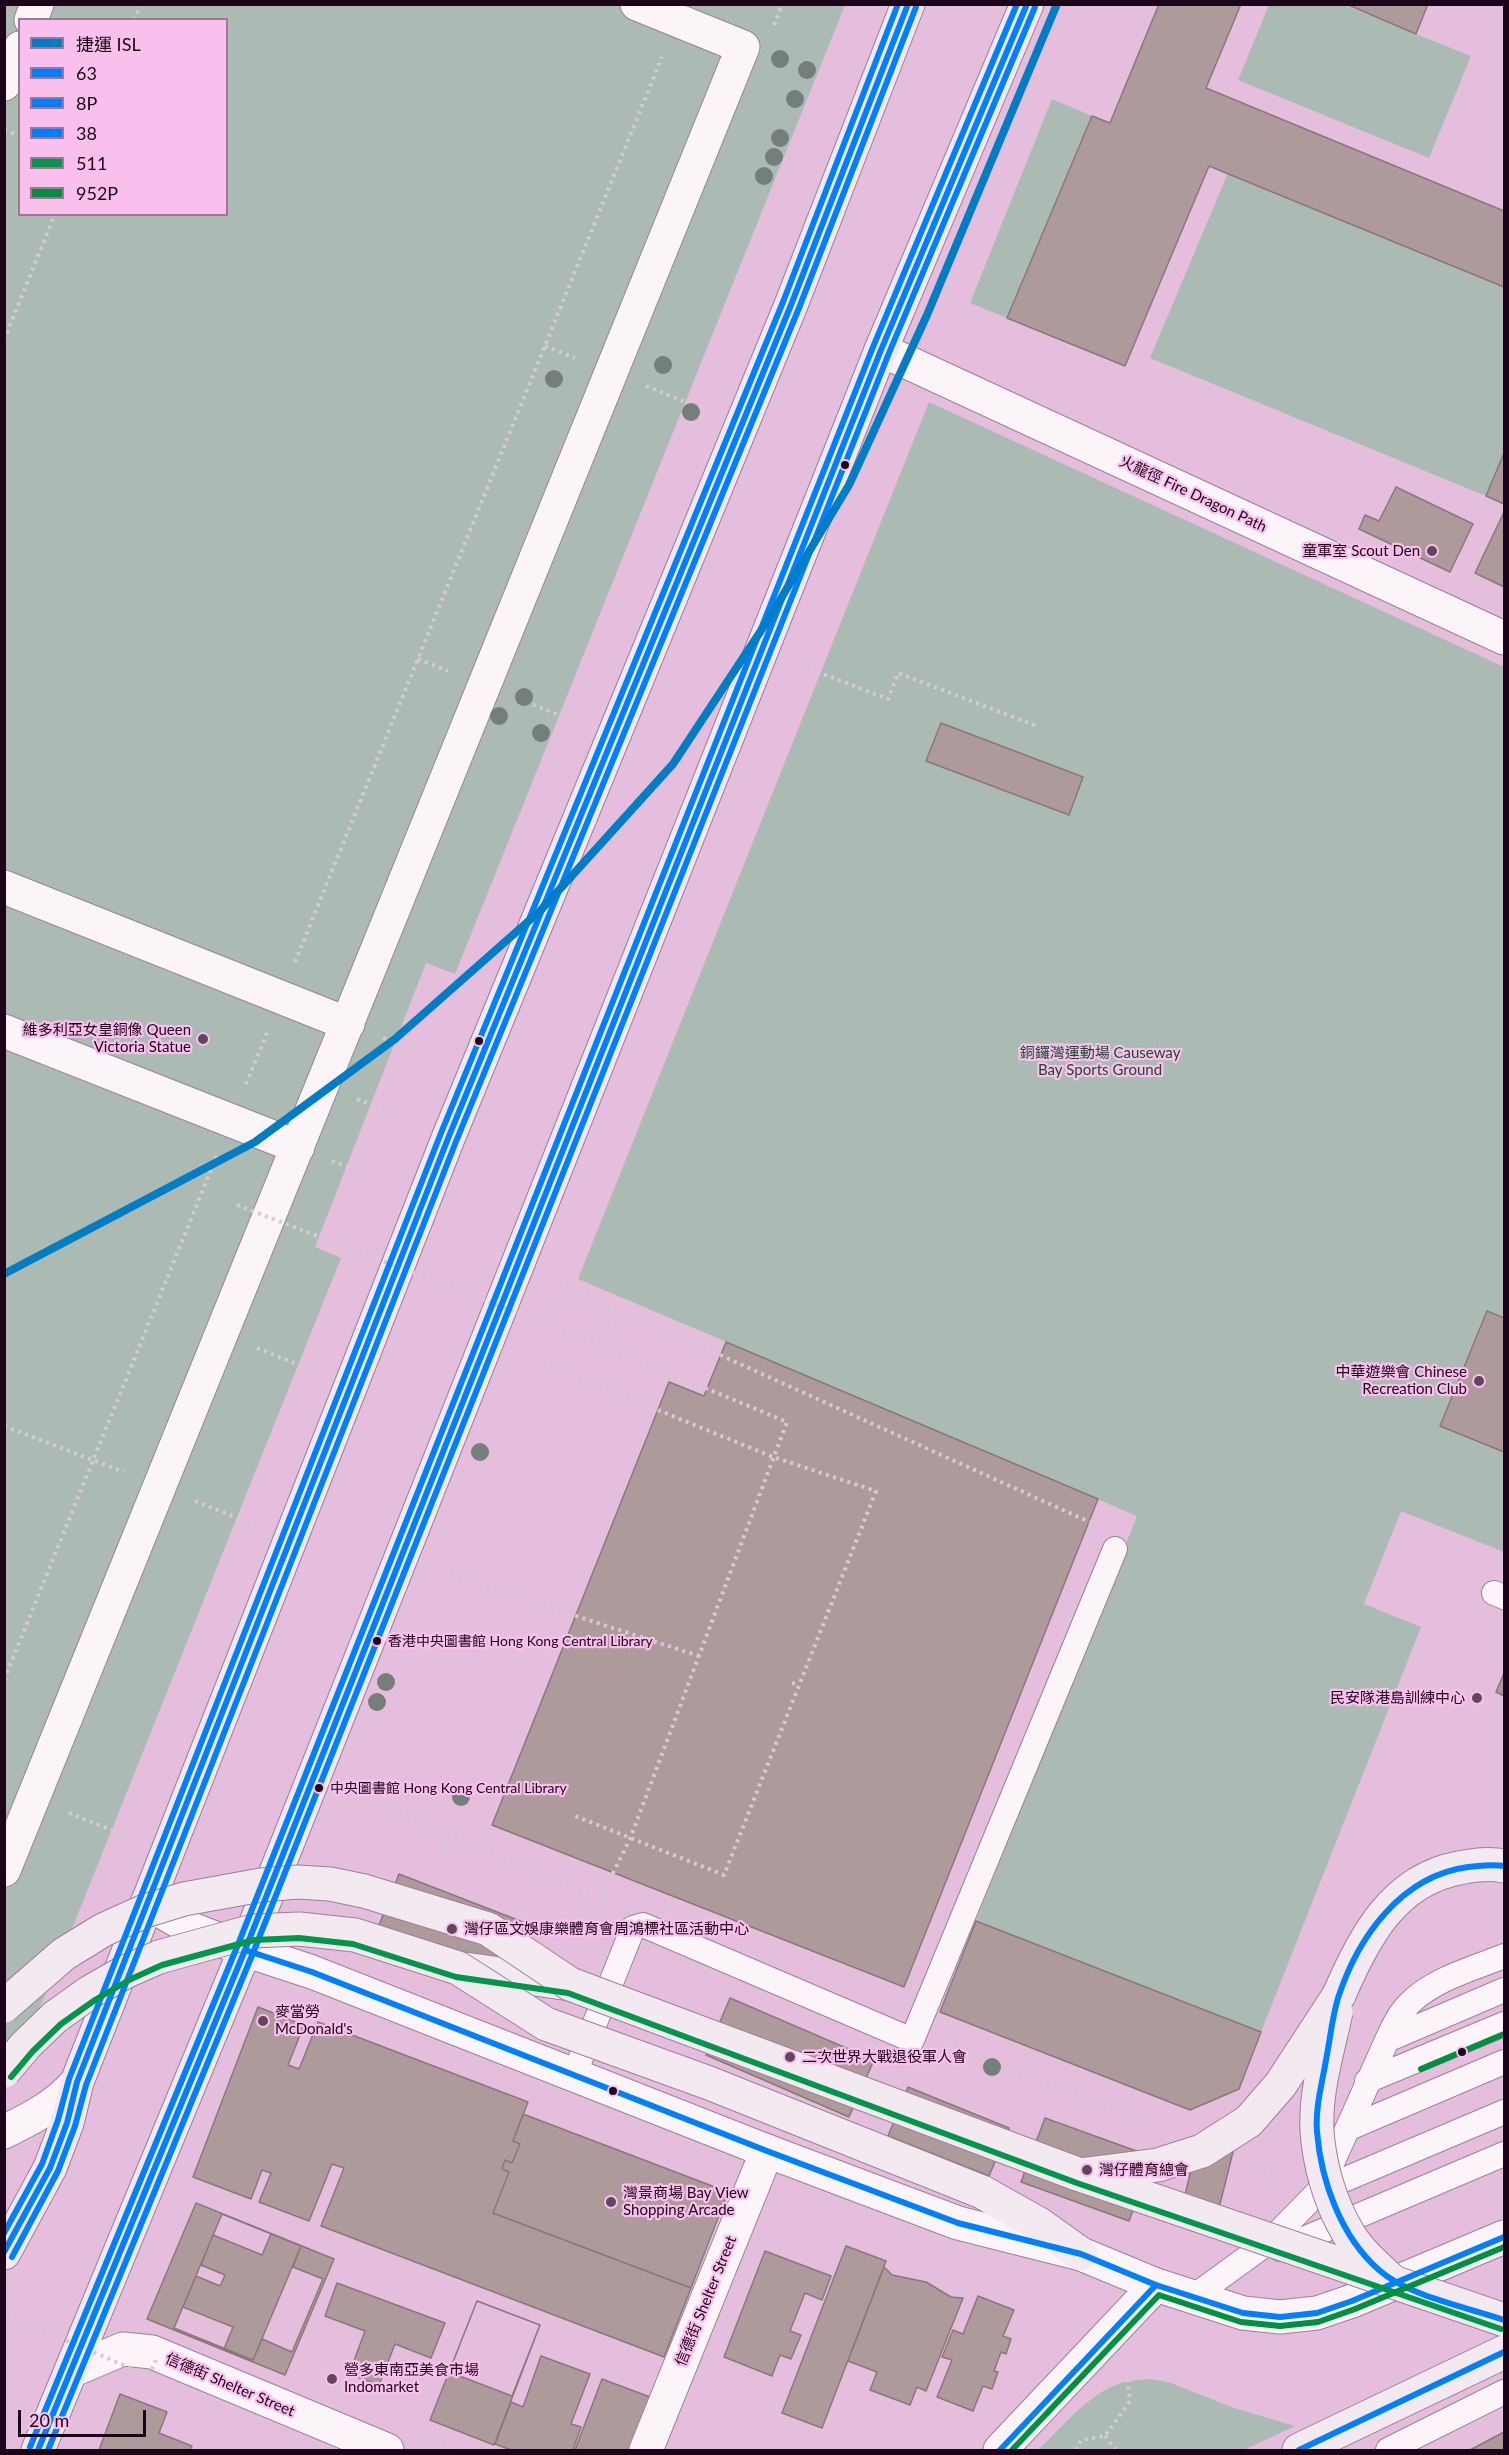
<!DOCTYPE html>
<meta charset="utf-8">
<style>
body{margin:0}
#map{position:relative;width:1509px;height:2455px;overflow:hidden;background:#e4bedc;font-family:Lato,"Noto Sans TC",sans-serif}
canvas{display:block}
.frame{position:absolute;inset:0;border:6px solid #1d0519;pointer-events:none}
.legend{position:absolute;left:18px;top:18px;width:210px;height:198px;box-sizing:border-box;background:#f9c0ed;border:2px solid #a17598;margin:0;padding:8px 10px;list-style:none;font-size:18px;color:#1d0519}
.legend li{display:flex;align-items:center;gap:12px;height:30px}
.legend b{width:30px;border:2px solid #a17598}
.scale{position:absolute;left:18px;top:2410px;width:128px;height:27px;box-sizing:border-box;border:3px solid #1d0519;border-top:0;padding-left:8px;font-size:18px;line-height:21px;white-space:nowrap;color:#1d0519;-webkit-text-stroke:4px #f9c0ed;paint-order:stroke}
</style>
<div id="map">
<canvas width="1509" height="2455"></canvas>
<div class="frame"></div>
<ul class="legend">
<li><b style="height:8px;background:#007dc5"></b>捷運 ISL</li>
<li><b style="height:8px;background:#0080ff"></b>63</li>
<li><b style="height:8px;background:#0080ff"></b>8P</li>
<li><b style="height:8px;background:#0080ff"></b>38</li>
<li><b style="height:8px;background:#03964b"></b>511</li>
<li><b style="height:8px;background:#009140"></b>952P</li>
</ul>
<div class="scale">20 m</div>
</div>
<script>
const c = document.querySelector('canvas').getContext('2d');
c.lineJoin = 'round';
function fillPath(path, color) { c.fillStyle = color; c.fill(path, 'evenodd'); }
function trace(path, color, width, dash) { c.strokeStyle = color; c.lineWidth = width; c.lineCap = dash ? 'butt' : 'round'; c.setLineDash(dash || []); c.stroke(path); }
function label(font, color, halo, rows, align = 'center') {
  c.font = font + ' Lato,"Noto Sans TC",sans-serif'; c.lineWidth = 4.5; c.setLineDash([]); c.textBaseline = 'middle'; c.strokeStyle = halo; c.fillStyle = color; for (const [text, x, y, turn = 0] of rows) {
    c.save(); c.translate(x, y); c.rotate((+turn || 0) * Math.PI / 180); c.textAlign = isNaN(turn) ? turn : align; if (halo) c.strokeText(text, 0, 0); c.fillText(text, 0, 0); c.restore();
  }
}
const green = new Path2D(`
 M5,5H845L455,974L426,963L315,1247L341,1258L45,1996L5,2080ZM20,20H226V214H20Z
 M1269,5H1344L1471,56L1429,158L1238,80Z
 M1052,99L1092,116L1007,318L970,303Z
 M1228,173L1504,287V453L1486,496L1150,358Z
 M929,402L1504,667V1552L1401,1511L1364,1604L1421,1627L1261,2032L976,1921L1137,1516L578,1279Z
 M1150,2379L1171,2383L1234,2408L1295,2426L1244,2450H1038C1059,2430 1082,2402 1109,2388C1122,2381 1135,2380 1150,2379Z`);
const building = new Path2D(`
 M1159,4H1241L1206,88L1504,211V287L1209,166L1125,366L1007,318L1092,116L1110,123Z
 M1346,4H1428L1416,34Z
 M1504,453V504L1486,496Z
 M1396,487L1473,524L1450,572L1359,529L1365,515L1379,521Z
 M1504,512V587L1475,573Z
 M941,723L1083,777L1069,815L926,761Z
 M1487,1311L1504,1318V1452L1440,1426Z
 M726,1342L1098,1499L904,1987L492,1825L669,1382L704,1396Z
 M1504,1673V1696L1496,1692Z
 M399,1874L528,1924L504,1983L376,1933Z
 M976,1921L1261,2032L1239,2089L1190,2110L940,2012Z
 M730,1998L874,2060L849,2117L706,2055Z
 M258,2007L304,2025L288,2065L299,2069L318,2022L528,2102L513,2141L520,2144L512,2163L505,2160L502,2169L509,2172L493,2213L691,2288L664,2357L321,2226L344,2168L332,2164L309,2221L259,2202L271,2173L262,2170L251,2199L193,2177Z
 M908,2087L1009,2128L989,2176L888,2136Z
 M523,2114L728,2192L691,2288L493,2213L509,2172L502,2169L505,2160L512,2163L520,2144L513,2141Z
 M1045,2118L1153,2157L1129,2221L1021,2182Z
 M1198,2140L1234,2148L1218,2212L1183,2204Z
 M196,2203L334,2259L285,2375L147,2319Z
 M222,2214L301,2246L293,2267L323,2279L292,2352L262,2339L253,2360L174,2328Z
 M271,2234L301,2246L253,2360L224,2349L233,2327L183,2307L196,2276L220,2286L225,2275L201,2265L213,2235L262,2255Z
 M846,2246L886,2261L822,2428L782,2413Z
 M765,2251L831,2276L822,2300L805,2293L790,2331L801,2335L791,2359L780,2355L772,2376L724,2357Z
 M884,2267L892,2275L926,2282L951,2297L963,2298L926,2391L917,2387L910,2405L870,2390L877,2372L848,2361Z
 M337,2283L445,2323L431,2358L395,2344L379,2385L349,2374L365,2331L325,2316Z
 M978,2296L1014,2310L1003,2336L1011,2339L1006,2354L1001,2352L994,2371L998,2372L992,2389L983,2386L973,2411L937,2397L952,2360L942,2357L953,2330L963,2334Z
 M477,2301L540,2325L512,2396L449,2372Z
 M477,2301L540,2325L494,2445L430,2420Z
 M541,2356L590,2374L571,2424L581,2427L573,2450H511L495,2444L511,2402L523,2407Z
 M602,2379L650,2397L629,2450H575Z
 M120,2394L167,2412L159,2433L192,2446L190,2450H99Z
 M1504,2432V2450H1470Z`);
const path = new Path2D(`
 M134,20L141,4
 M774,25L782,4
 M4,130L20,136
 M4,340L55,214
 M545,346L575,358
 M646,386L703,409
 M418,659L448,671
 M810,669L888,699L898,673L1039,727
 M519,699L577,722
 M295,962L662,57
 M383,1038L413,1050
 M246,1084L267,1033
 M357,1099L389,1112
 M332,1161L364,1174
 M563,1284L1094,1524
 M557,1297L615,1324L604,1346
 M257,1348L314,1371
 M533,1359L773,1457L876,1491L724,1875L575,1816
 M4,1426L124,1472
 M195,1501L255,1525
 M447,1574L699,1656
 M4,1680L217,1155
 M792,1683L799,1685
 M348,1791L612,1903
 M69,1813L129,1837
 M446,1833L438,1851L448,1855
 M945,2044L1154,2124
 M1258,2160L1275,2186
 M1373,2332L1384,2349
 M1105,2436L1116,2450
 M424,2439L455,2450
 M1076,2450L1081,2440L1105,2436L1130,2401L1127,2374`);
const service = new Path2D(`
 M1494,1593L1504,1597
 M1387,2040L1504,1990
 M574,2075L633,1928L643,1925L912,2040L1115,1549
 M1367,2081L1504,2024
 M1347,2129L1504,2062
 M1320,2190L1504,2112
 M1280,2249L1504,2154
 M1193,2297L1270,2241L1320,2190L1387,2040C1393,2027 1399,2014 1409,2004C1433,1979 1473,1969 1504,1956
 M1388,2450L1504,2392`);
const pedestrian = new Path2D(`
 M31,20L37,4
 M4,84L20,48
 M881,350L1504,638
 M4,887L348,1024
 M4,1031L298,1147
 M4,1870L743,47L637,4`);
const minor = new Path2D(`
 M71,2371L123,2349L152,2352L387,2450
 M646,2450L767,2151`);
const tertiary = new Path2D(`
 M147,1903L192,1929L245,1950L312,1972L767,2151L958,2223L1081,2254L1156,2285L1243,2313L1280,2317L1317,2313L1352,2301L1504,2237
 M4,2132C32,2118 56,2106 77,2082
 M1000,2450L1156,2285`);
const secondary = new Path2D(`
 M458,1968L570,1984
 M1339,1995C1363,1939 1393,1880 1459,1868C1473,1865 1490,1863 1504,1866
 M982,2192L1039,2224L1081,2254
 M4,2253L50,2168L67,2123L77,2082L449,1136L791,305L908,4
 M38,2450L245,1950L881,350L1027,4
 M1299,2450L1504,2352`);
const pathBridge = new Path2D(`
 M237,1205L604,1346L787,1422L630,1839L594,1911L584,1907
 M4,2314L149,2376L156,2360`);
const secondaryBridge = new Path2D(`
 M4,2006L64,1954L103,1930L145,1911L184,1899L261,1885L298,1882L330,1884L364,1891L488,1929L570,1984L1080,2175L1504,2320
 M1336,2012C1328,2050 1315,2091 1317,2130C1319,2164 1330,2202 1347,2231C1357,2250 1375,2265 1390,2279
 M4,2071L26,2045L55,2017L90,1992L125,1972L159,1957L253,1931L299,1929L355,1935L458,1968L546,2024L709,2083L982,2192
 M1087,2174L1158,2165L1202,2151L1249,2121L1281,2084L1339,1995`);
const bus1 = new Path2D(`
 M1504,1866C1492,1864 1480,1866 1468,1867C1401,1876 1358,1937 1338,1998C1332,2018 1330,2040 1326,2060C1322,2084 1315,2108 1317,2132C1321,2181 1341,2237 1379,2270C1408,2296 1466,2307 1504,2320
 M245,1950L312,1972L767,2151L958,2223L1081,2254L1156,2285L1243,2313L1280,2317L1317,2313L1352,2301L1504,2237
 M4,2252L50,2168L67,2123L77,2082L449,1136L791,305L908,4
 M38,2450L245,1950L881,350L1027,4
 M1000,2450L1156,2285
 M1299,2450L1504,2352`);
const bus2 = new Path2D(`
 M12,2257L58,2171L75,2126L86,2085L457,1139L799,308L916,7
 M48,2450L253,1953L889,353L1035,7`);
const bus3 = new Path2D(`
 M4,2233L42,2164L58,2120L69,2079L441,1133L783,302L898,4
 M30,2447L237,1947L873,347L1017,4`);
const bus4 = new Path2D(`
 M11,2077L33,2051L61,2024L95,2000L129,1980L162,1965L254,1940L299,1938L353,1944L456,1977L568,1993L1077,2183L1501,2329`);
const bus5 = new Path2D(`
 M1421,2069L1504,2034
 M1012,2450L1159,2295L1241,2322L1280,2326L1318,2322L1355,2309L1504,2247`);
const metro1 = new Path2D(`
 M4,1274L255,1142L395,1039L540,911L673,764L768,620L849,485L927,315L1057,4`);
const trees = [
 [780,59],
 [807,70],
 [795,99],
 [780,138],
 [774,157],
 [764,176],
 [663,365],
 [554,379],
 [691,412],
 [524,697],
 [499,716],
 [541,733],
 [480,1452],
 [386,1682],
 [377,1702],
 [461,1797],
 [992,2067]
];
const markers = [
 [845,465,5,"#1d0519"],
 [1432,551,6,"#63465d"],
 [203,1039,6,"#63465d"],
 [479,1041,5,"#1d0519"],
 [1479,1381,6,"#63465d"],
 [377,1641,5,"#1d0519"],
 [1477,1698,6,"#63465d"],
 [319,1788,5,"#1d0519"],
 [452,1929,6,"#63465d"],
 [263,2021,6,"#63465d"],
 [1462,2052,5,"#1d0519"],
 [790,2057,6,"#63465d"],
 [613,2091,5,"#1d0519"],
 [1087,2170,6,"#63465d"],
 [611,2202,6,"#63465d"],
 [332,2379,6,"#63465d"]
];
const busNames = [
 ["香港中央圖書館 Hong Kong Central Library",388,1641],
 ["中央圖書館 Hong Kong Central Library",330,1788]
];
const streetNames = [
 ["火龍徑 Fire Dragon Path",1193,494,25],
 ["信德街 Shelter Street",706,2301,-68],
 ["信德街 Shelter Street",230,2385,23]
];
const poiNames = [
 ["童軍室 Scout Den",1420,551,"right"],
 ["維多利亞女皇銅像 Queen",191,1030,"right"],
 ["Victoria Statue",191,1047,"right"],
 ["中華遊樂會 Chinese",1467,1372,"right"],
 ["Recreation Club",1467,1389,"right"],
 ["民安隊港島訓練中心",1465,1698,"right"],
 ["灣仔區文娛康樂體育會周鴻標社區活動中心",464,1929],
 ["麥當勞",275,2012],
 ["McDonald's",275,2029],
 ["二次世界大戰退役軍人會",802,2057],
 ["灣仔體育總會",1099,2170],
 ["灣景商場 Bay View",623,2193],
 ["Shopping Arcade",623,2210],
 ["營多東南亞美食市場",344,2370],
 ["Indomarket",344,2387]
];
const parkNames = [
 ["銅鑼灣運動場 Causeway",1100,1053],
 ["Bay Sports Ground",1100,1070]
];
fillPath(green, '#abbab2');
fillPath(building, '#af9a9b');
trace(building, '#8a777c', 1.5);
trace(service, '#9c8097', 26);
trace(pedestrian, '#9c8097', 35);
trace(minor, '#9c8097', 35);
trace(tertiary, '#9c8097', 35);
trace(secondary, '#9c8097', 35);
trace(path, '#d6cad4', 4, [3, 4.5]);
trace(service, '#fbf5fa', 24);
trace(pedestrian, '#fbf5fa', 33);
trace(minor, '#fbf5fa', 33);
trace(tertiary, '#fbf5fa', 33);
trace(secondary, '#f3e9f1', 33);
trace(secondaryBridge, '#9c8097', 35, []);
trace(pathBridge, '#d6cad4', 4, [3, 4.5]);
trace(secondaryBridge, '#f3e9f1', 33);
trace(bus1, '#0080ff', 6);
trace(bus2, '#0080ff', 6);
trace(bus3, '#0080ff', 6);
trace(bus4, '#03964b', 6);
trace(bus5, '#009140', 6);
trace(metro1, '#007dc5', 8);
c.fillStyle = '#747e7b';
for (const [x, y] of trees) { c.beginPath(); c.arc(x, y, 9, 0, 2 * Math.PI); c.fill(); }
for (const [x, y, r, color] of markers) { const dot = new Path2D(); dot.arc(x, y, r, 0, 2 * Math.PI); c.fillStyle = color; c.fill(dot); trace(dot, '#f9c0ed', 2); }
label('14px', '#1d0519', '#f9c0ed', busNames, 'left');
label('15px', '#1d0519', '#f9c0ed', streetNames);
label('15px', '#1d0519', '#f9c0ed', poiNames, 'left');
label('15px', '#184a2c', '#f9c0ed', parkNames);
</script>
